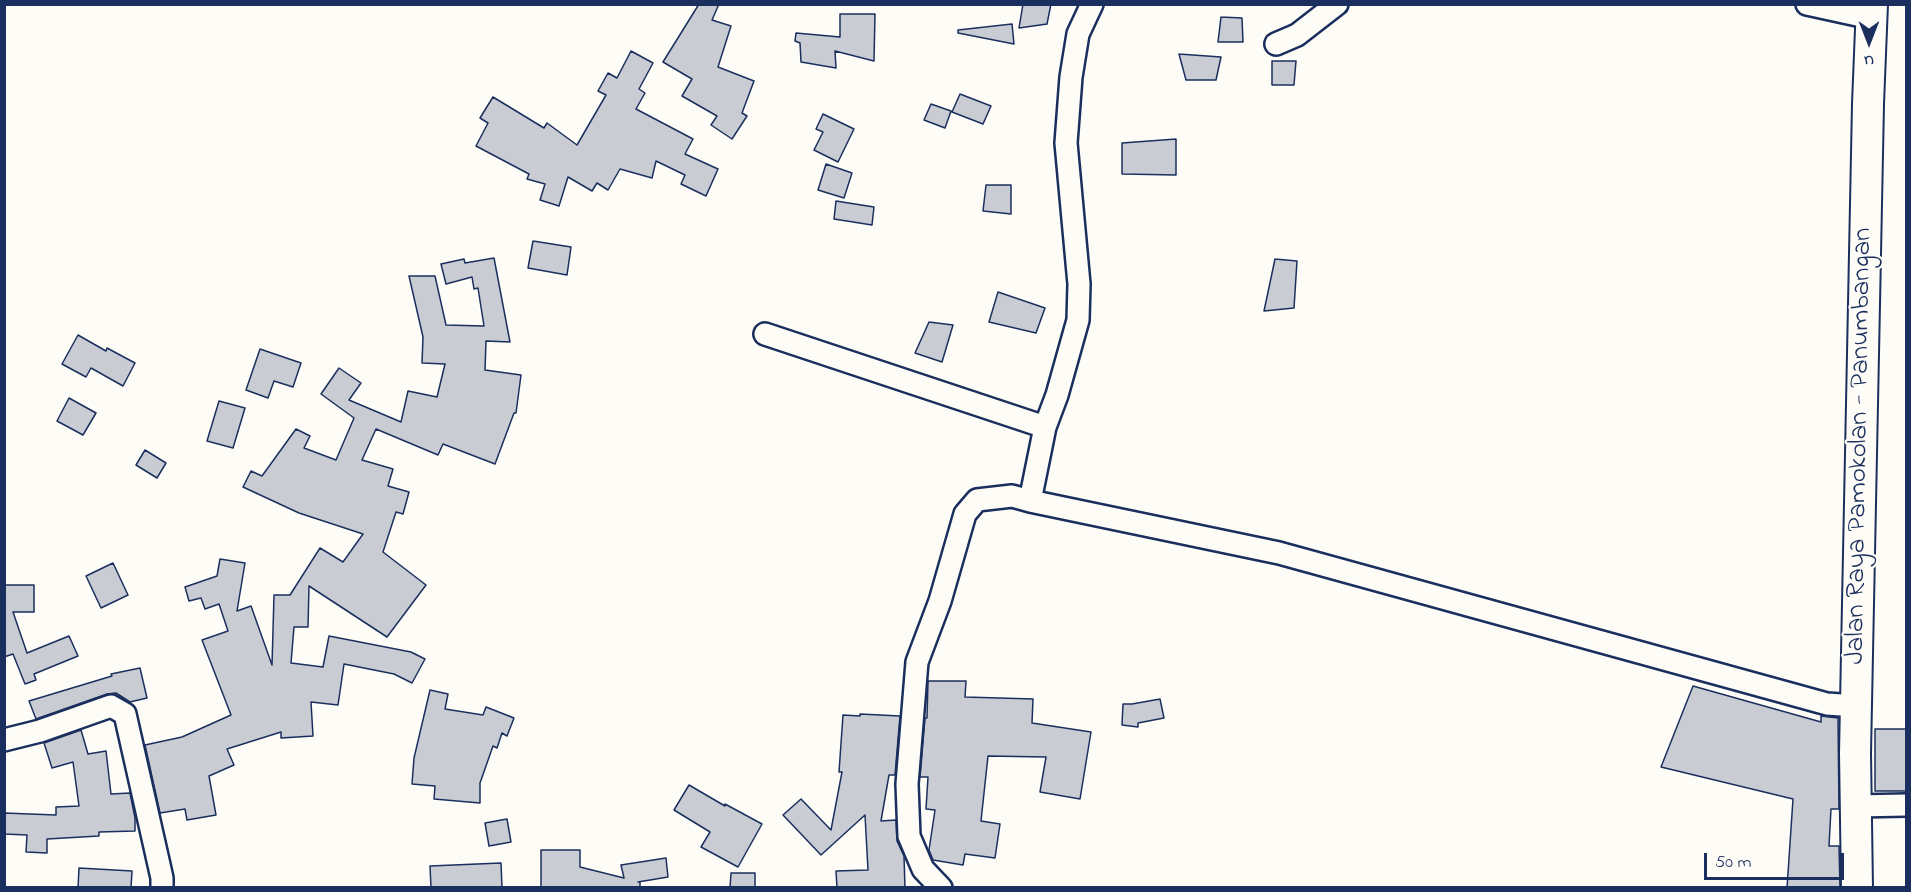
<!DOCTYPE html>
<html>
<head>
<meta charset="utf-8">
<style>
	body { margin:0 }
	#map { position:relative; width:1911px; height:892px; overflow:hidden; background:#fdfcf7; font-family:"Indie Flower",sans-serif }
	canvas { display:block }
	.frame { position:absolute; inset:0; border:6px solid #1b2f5e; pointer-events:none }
	.north { position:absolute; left:1839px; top:12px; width:60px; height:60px; -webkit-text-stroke:4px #fdfcf7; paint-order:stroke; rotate:180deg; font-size:16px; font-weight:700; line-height:24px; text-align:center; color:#1b2f5e }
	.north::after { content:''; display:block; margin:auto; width:21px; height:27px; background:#1b2f5e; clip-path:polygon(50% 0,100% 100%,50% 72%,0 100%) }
	.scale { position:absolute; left:1704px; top:853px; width:140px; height:27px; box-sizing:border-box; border:3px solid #1b2f5e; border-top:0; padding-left:8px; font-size:18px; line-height:21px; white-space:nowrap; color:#1b2f5e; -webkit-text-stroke:4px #fdfcf7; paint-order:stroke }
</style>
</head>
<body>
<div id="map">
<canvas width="1911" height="892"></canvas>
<div class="frame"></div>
<div class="north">U</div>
<div class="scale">50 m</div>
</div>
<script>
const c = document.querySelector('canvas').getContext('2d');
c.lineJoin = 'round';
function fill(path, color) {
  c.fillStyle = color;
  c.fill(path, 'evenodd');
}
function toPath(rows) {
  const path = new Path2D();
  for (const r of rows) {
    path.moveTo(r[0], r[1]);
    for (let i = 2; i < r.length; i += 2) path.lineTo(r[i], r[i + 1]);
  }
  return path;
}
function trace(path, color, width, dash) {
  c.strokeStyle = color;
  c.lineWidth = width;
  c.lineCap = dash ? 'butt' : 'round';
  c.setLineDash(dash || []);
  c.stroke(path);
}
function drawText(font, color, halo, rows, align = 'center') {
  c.font = font + ' "Indie Flower",sans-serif';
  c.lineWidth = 4.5;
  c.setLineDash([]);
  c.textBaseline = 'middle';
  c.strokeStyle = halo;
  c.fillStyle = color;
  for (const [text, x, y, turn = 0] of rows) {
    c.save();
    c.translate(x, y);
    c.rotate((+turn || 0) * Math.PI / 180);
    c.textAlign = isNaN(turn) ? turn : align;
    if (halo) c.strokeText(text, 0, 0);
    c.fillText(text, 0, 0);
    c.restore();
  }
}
const building = toPath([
	[699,4,719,4,712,20,731,26,718,67,754,81,742,113,747,116,732,139,711,125,717,116,682,96,692,79,663,62,699,4],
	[1023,4,1051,4,1047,24,1019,28,1023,4],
	[840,14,875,14,874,61,835,51,836,68,801,62,800,43,795,41,796,33,840,37,840,14],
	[1221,17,1242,18,1243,42,1218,42,1221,17],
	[1012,24,1014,44,958,33,958,30,1012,24],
	[631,51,653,63,639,89,645,93,636,109,693,139,685,154,718,169,706,196,681,184,685,175,656,161,652,178,620,169,608,190,597,183,592,191,568,177,559,206,540,200,545,184,527,179,529,174,476,146,488,123,480,118,493,97,544,128,547,123,577,145,606,95,598,91,608,73,617,78,631,51],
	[1179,54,1221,57,1216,80,1186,80,1179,54],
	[1272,61,1296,61,1294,85,1272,85,1272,61],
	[960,94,991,106,983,124,952,112,960,94],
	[931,104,951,111,945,128,924,120,931,104],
	[823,114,854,129,838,162,814,150,823,132,816,129,823,114],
	[1176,139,1176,175,1122,174,1122,143,1176,139],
	[826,164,852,173,844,198,818,190,826,164],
	[986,185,1011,185,1011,214,983,211,986,185],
	[836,201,874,207,872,225,834,219,836,201],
	[533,241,571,247,567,275,528,268,533,241],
	[494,258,510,342,486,341,485,370,521,375,516,413,514,413,495,464,443,444,438,455,376,429,362,460,393,469,388,486,409,492,403,514,396,512,383,552,426,585,387,637,309,586,308,627,294,627,291,663,323,667,329,636,411,652,425,659,412,683,394,674,344,664,338,705,311,702,313,736,281,738,281,732,227,749,234,765,209,776,216,815,187,820,185,809,160,813,145,745,182,737,231,715,202,640,228,631,219,604,205,609,201,598,189,601,185,587,217,576,220,559,245,563,237,611,251,606,272,665,274,595,290,595,320,548,343,562,363,534,299,513,243,487,251,471,262,476,296,429,310,436,304,448,336,460,354,418,321,394,339,368,361,383,349,400,401,422,408,391,437,397,445,364,422,363,423,337,409,276,435,276,446,325,484,326,478,288,474,289,472,277,446,284,441,264,464,259,465,263,494,258],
	[1275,259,1297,261,1294,308,1264,311,1275,259],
	[998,292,1045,308,1036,333,989,322,998,292],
	[929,322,953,325,942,362,915,353,929,322],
	[78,335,106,351,107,348,135,363,123,386,91,368,86,377,62,364,78,335],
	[260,349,301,363,293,387,274,381,268,398,246,390,260,349],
	[69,398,96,413,83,435,57,421,69,398],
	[219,401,245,408,233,448,207,441,219,401],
	[145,450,166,463,157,478,136,465,145,450],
	[113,563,128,595,101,608,86,576,113,563],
	[4,585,34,585,34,612,13,612,27,653,69,636,78,656,34,674,36,680,25,684,13,654,4,657,4,585],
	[140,668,147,698,130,702,116,693,107,694,36,719,29,701,112,676,111,674,140,668],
	[928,681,966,681,965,697,1033,699,1032,723,1091,732,1080,799,1040,792,1046,757,988,756,981,821,1000,824,995,858,965,854,963,865,933,860,929,850,935,810,926,809,928,777,920,777,925,718,927,718,928,681],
	[1693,686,1821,722,1821,716,1838,718,1839,809,1831,809,1829,846,1839,846,1840,888,1787,888,1793,799,1661,767,1693,686],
	[430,690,448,694,445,709,483,715,486,707,514,718,507,736,502,733,497,748,493,746,480,783,480,803,434,799,435,786,412,784,414,758,430,690],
	[1160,699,1164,718,1138,723,1138,727,1122,725,1123,704,1132,704,1160,699],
	[860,714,900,716,895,775,889,775,881,821,896,820,897,841,904,856,905,888,837,888,836,871,868,870,865,815,821,855,783,815,801,799,831,830,842,772,839,772,843,715,860,716,860,714],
	[1875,729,1906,729,1906,791,1875,791,1875,729],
	[81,730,88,754,106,751,111,794,130,793,135,818,135,831,99,832,99,836,47,839,47,853,26,852,27,835,4,834,4,813,56,815,56,807,79,806,73,762,52,768,44,743,81,730],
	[689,785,725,806,725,804,762,824,738,867,701,847,710,832,674,810,689,785],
	[507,819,511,842,489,846,485,823,507,819],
	[541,850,580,850,580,867,624,878,621,865,666,858,668,877,638,882,640,882,640,888,541,888,541,850],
	[501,863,502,888,431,888,430,866,501,863],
	[79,868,132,871,131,888,78,888,79,868],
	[731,873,755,873,755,888,730,888,731,873]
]);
const street = toPath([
	[1807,4,1871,18],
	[1276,44,1297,35,1337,4],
	[765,334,1045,427],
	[1030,501,1045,427,1057,395,1078,320,1079,284,1066,143,1071,77,1078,34,1092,4],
	[4,740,40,731,111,706,125,714,162,878,162,888],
	[1856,806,1906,805],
	[941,888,923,869,909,836,907,784,917,662,940,601,965,514,977,500,1012,496,1030,501,1279,553,1827,704,1856,706]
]);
const secondary = toPath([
	[1857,888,1855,753,1868,104,1872,4]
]);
const streetNames = [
	["Jalan Raya Pamokolan - Panumbangan",1861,446,-89]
];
fill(building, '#c9ccd3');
trace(building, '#1b2f5e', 1.5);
trace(street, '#1b2f5e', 26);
trace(secondary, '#1b2f5e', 34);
trace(street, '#fdfcf7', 21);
trace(secondary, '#fdfcf7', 30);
drawText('27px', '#1b2f5e', '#fdfcf7', streetNames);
</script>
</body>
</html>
